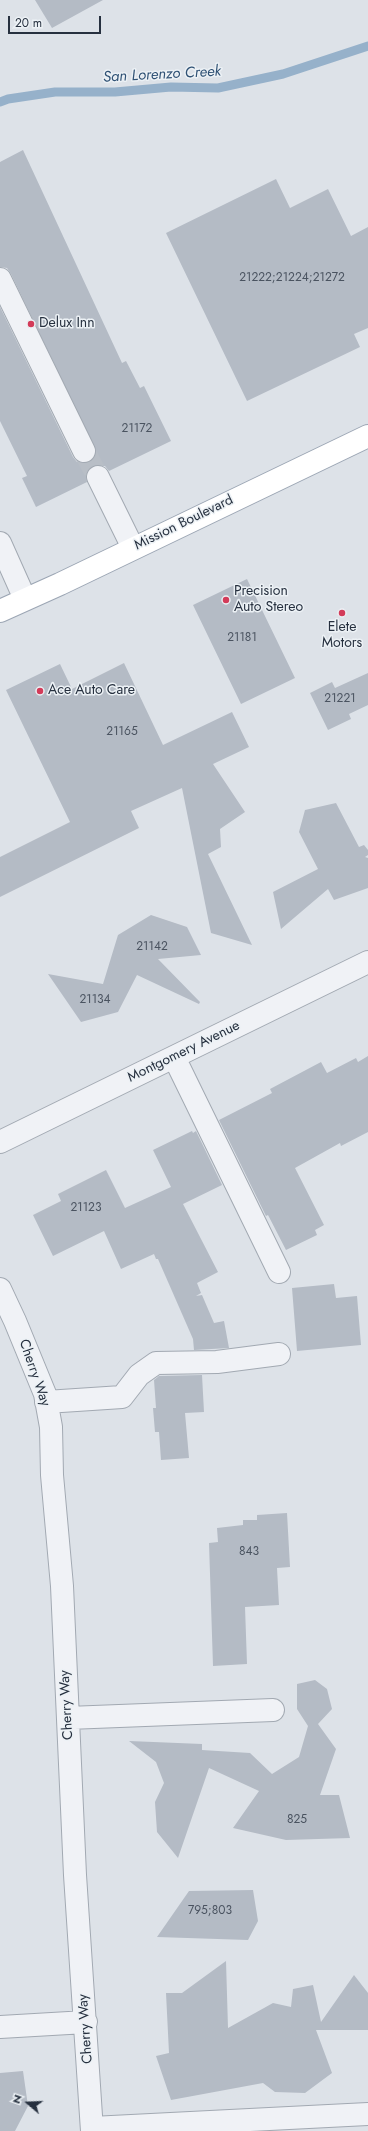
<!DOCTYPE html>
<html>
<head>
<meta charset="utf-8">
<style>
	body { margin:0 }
	#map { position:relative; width:368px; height:2131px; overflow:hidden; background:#dde2e8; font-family:Jost,sans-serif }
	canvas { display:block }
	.north { position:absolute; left:8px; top:2083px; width:40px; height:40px; -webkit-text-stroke:3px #ecf1f5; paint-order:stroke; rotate:289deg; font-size:11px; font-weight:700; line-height:16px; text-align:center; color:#26303f }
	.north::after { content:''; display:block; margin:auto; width:14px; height:18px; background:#26303f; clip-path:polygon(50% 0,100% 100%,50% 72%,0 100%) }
	.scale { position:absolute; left:8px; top:16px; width:93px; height:18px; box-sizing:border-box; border:2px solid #26303f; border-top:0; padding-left:5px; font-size:12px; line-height:14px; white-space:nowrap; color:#26303f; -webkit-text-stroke:3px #ecf1f5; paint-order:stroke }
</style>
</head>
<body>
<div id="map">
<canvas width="368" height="2131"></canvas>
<div class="north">N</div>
<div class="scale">20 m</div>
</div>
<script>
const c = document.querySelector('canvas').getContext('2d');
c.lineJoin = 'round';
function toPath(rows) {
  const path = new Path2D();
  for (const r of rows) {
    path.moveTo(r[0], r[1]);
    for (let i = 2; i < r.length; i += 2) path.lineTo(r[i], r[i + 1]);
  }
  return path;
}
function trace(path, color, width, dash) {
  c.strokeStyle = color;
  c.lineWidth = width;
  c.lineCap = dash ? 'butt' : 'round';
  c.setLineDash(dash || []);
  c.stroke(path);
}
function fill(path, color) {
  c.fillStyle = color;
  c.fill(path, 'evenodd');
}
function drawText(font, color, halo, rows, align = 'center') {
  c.font = font + ' Jost,sans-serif';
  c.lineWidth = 3;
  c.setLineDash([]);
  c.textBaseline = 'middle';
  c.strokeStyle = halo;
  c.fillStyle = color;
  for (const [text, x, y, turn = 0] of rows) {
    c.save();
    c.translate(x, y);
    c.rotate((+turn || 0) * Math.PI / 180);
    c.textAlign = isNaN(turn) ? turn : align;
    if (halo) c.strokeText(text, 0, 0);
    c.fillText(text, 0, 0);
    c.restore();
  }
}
const stream = toPath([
	[0,102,8,99,55,92,115,92,171,87,218,88,283,74,368,46]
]);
const building = toPath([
	[35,0,103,0,52,28],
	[23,150,122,363,126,361,140,388,144,386,171,441,109,471,105,466,93,466,87,470,86,477,87,482,36,507,22,478,27,476,0,421,0,307,73,457,77,462,89,462,94,458,96,451,11,274,7,268,0,267,0,162],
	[276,179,290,208,328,189,351,236,368,227,368,328,354,334,360,347,247,401,166,233],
	[247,579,295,678,241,704,193,605],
	[124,663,163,745,232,712,249,747,213,764,245,812,220,829,221,847,208,854,252,945,211,933,182,788,131,811,139,828,0,897,0,857,70,822,6,690,60,664,72,689],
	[368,673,368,705,349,714,351,719,328,730,310,693,332,682,335,688],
	[336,803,359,847,364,845,368,850,368,855,365,857,368,858,368,888,334,900,328,889,281,929,273,892,318,869,299,832,305,810],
	[151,915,187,927,201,955,158,959,200,1002,199,1004,137,975,118,1012,81,1022,48,974,103,984,118,935],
	[368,1056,368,1132,341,1146,340,1143,295,1168,324,1225,315,1230,317,1235,286,1250,268,1215,266,1216,219,1120,272,1093,270,1089,321,1062,327,1073,356,1058,358,1062],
	[192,1131,193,1133,196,1131,222,1185,183,1204,218,1272,197,1283,201,1293,196,1296,202,1295,214,1323,224,1321,229,1348,194,1350,193,1339,158,1259,156,1259,154,1254,121,1269,104,1231,53,1256,33,1215,61,1201,58,1194,106,1170,125,1208,171,1187,153,1150],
	[334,1284,336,1298,357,1296,361,1345,297,1351,292,1288],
	[202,1375,204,1412,185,1413,189,1458,161,1460,159,1432,155,1432,153,1408,156,1408,154,1380,159,1376],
	[287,1513,290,1567,277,1568,279,1605,245,1607,247,1664,213,1666,209,1543,218,1542,217,1528,243,1525,243,1520,257,1520,257,1515],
	[315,1680,327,1689,332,1709,318,1724,336,1749,320,1795,339,1795,350,1838,286,1840,233,1828,259,1791,209,1768,178,1858,157,1832,155,1802,164,1783,156,1762,129,1741,202,1744,202,1750,250,1753,272,1774,299,1757,308,1726,297,1709,297,1684],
	[253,1890,258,1921,248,1940,157,1937,189,1891],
	[226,1961,228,2028,273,2003,291,2007,293,1989,313,1985,321,2022,354,1975,368,1993,368,2030,316,2030,332,2073,305,2093,275,2092,263,2083,171,2100,156,2056,169,2053,166,1993,182,1993],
	[23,2071,28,2106,15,2131,0,2131,0,2073]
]);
const minorTunnel = toPath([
	[84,451,98,477]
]);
const minor = toPath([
	[0,279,84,451],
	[98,477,133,548],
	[0,543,25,599],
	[174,1057,279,1272],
	[0,1142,368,962],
	[0,1289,15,1321,45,1394,51,1427,52,1475,62,1586,75,1875,92,2131],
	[46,1402,122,1397,139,1375,156,1363,217,1362,279,1354],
	[68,1718,273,1710],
	[0,2027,86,2022],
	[92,2128,368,2114]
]);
const major = toPath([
	[0,611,60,584,368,436]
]);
const markers = [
	[31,324,4,"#d33b59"],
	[226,600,4,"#d33b59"],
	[342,613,4,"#d33b59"],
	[40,691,4,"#d33b59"]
];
const numberNames = [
	["21222;21224;21272",292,278],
	["21172",137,429],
	["21181",242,638],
	["21221",340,699],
	["21165",122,732],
	["21142",152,947],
	["21134",95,1000],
	["21123",86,1208],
	["843",249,1552],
	["825",297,1820],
	["795;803",210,1911]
];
const poiNames = [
	["Delux Inn",39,324],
	["Precision",234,592],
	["Auto Stereo",234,608],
	["Elete",342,628,"center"],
	["Motors",342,644,"center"],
	["Ace Auto Care",48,691]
];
const streetNames = [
	["Mission Boulevard",184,523,-26],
	["Montgomery Avenue",184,1052,-26],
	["Cherry Way",34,1373,71],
	["Cherry Way",67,1705,-93],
	["Cherry Way",86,2029,-94]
];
const waterNames = [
	["San Lorenzo Creek",162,75,-3]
];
trace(stream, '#96b1ca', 9);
fill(building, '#b4bbc5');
trace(minorTunnel, '#b8bec6', 22, [22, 11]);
trace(minor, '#a2a9b2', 24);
trace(major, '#9ca6b4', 24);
trace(minor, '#f0f2f6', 22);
trace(major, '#fff', 22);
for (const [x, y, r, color] of markers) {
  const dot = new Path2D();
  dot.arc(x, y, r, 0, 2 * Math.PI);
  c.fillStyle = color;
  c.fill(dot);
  trace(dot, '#ecf1f5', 1.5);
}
drawText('12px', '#4a5360', null, numberNames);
drawText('14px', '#26303f', '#ecf1f5', poiNames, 'left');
drawText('14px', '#26303f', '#ecf1f5', streetNames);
drawText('italic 15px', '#2f5174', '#ecf1f5', waterNames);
</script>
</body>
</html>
